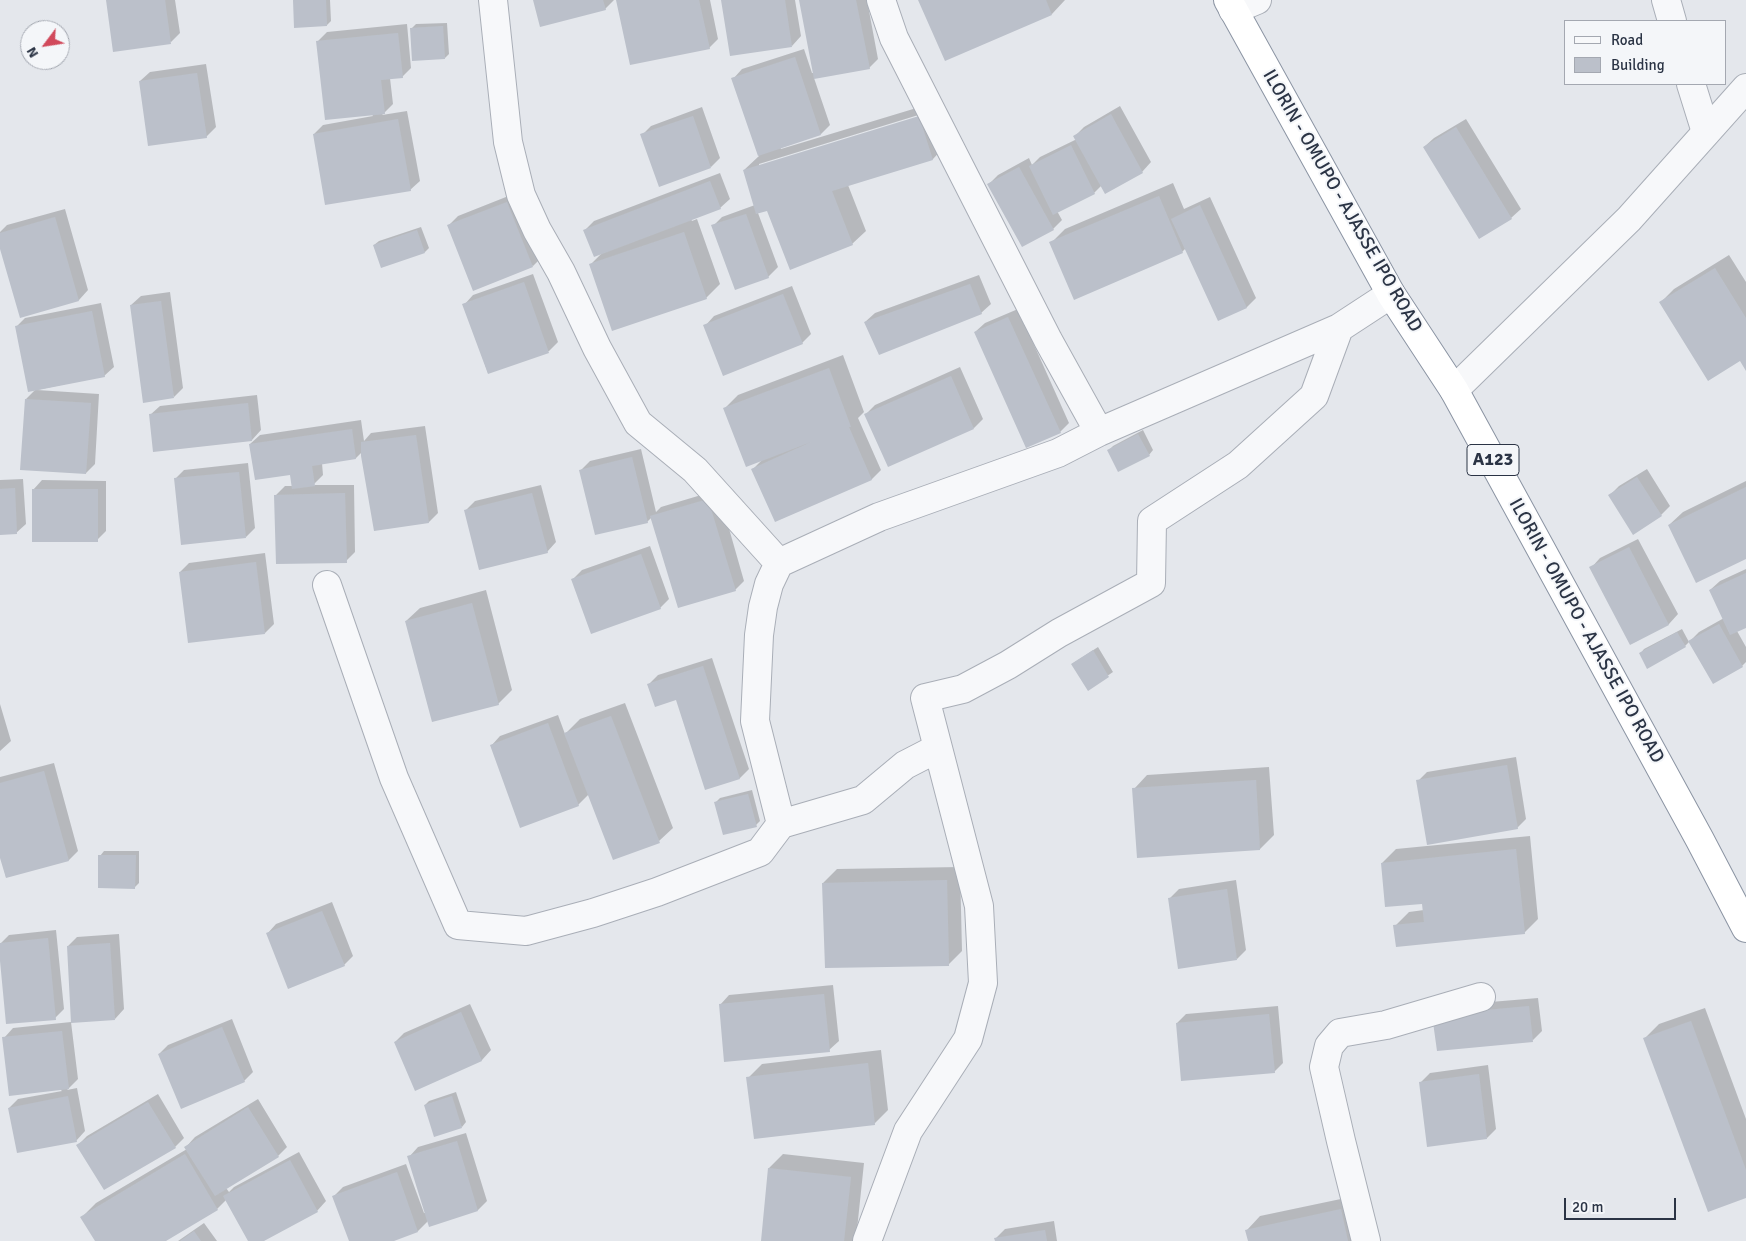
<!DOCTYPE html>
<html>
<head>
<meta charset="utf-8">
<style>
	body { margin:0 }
	#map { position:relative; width:1746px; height:1241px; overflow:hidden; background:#e4e7ec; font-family:Signika,sans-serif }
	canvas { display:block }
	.legend { position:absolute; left:1564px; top:20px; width:162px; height:65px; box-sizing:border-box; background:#f4f6f9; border:1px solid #a4a8b1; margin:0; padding:6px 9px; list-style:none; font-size:15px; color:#2b3445 }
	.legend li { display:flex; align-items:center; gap:10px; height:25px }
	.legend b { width:25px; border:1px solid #a4a8b1 }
	.north { position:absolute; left:20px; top:20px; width:50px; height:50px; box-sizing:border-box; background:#f4f6f9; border:1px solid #a4a8b1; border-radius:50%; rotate:239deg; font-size:14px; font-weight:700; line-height:20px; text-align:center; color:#2b3445 }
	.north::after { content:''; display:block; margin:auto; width:18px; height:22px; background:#d1495b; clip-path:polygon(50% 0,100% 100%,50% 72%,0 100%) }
	.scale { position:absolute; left:1564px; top:1198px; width:112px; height:22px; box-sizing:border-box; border:2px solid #2b3445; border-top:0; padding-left:6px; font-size:15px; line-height:18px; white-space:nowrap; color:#2b3445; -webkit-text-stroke:4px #f4f6f9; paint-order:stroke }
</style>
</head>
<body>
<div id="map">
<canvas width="1746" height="1241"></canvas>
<ul class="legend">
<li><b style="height:6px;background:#f7f8fa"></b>Road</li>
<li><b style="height:14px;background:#bbc0ca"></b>Building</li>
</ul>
<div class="north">N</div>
<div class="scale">20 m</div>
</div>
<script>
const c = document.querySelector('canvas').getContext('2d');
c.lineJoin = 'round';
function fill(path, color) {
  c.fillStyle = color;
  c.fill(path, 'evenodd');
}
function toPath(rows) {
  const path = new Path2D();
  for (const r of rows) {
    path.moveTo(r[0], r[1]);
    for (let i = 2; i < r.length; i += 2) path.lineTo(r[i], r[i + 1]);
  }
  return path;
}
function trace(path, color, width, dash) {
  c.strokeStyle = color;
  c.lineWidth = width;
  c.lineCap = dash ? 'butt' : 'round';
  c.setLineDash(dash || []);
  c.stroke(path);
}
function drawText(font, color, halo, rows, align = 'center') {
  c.font = font + ' Signika,sans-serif';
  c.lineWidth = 4;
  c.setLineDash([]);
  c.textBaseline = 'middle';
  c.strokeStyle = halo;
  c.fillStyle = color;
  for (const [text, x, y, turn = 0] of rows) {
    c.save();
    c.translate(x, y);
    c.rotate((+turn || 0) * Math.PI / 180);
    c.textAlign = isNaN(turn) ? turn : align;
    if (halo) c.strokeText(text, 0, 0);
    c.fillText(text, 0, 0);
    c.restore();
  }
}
const shadow = toPath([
	[107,0,175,0,180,33,171,42],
	[294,0,330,0,331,21,327,25],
	[535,0,614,0,605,9],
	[618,0,710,0,718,39,709,48],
	[722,0,795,0,801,36,792,46],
	[800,0,867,0,878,59,869,68,814,78,830,125,821,134,780,147,781,149,933,103,946,145,933,159,848,185,866,231,852,244,768,209,758,213,778,267,768,277,713,226,722,217,755,205,744,170,759,156,733,79,742,69,804,49,812,73,814,73],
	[925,113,926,115,759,166,759,164],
	[920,0,1065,0,1052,14],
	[447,23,449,54,445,58,412,28,416,24],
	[407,24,411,68,402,77,390,78,393,104,382,115,407,111,420,181,410,190,314,134,323,125,373,116,318,41,327,32],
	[206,64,216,127,206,137,140,81,150,72],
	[1120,106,1151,162,1142,172,1102,185,1094,193,1057,211,1062,220,1053,229,989,184,998,175,1029,158,1032,165,1040,157,1077,139,1075,136,1084,127],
	[702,107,720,158,711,167,642,135,651,126],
	[1466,119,1521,209,1511,218,1424,147,1434,138],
	[720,173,730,199,720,208,691,219,692,221,697,219,720,284,706,298,590,265,603,252,585,230,594,221],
	[1173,183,1184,209,1210,197,1256,298,1247,307,1219,320,1186,248,1182,252,1051,243,1065,229],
	[516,193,542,257,533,266,449,225,458,216],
	[65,209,88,290,79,300,21,316,0,244,0,232,7,225],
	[421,227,429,248,425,252,374,245,379,241],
	[1729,255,1746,282,1746,369,1740,359,1660,303,1674,289],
	[533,274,558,342,549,351,488,373,464,305,473,295],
	[979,275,991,304,981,313,865,322,875,313],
	[792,286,811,334,802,343,705,326,714,316],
	[170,292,183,388,174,397,131,305,141,296],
	[101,303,114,367,104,376,37,390,99,394,95,464,86,473,26,399,36,389,16,327,25,318],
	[1018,309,1069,423,1060,432,975,332,985,323],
	[843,355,864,412,858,418,881,470,872,479,776,521,753,469,763,459,725,408,738,395],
	[960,367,983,419,974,428,866,414,875,405],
	[257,395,261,430,252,440,150,415,160,406],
	[361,420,364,441,371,433,425,426,438,513,429,522,375,530,362,452,356,458,322,463,323,475,313,485,354,485,355,552,346,561,276,495,285,486,293,486,291,474,250,444,260,435],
	[1143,430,1153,450,1149,455,1108,451,1113,446],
	[641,449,656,512,661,507,718,490,744,581,735,590,652,517,647,522,581,470,590,461],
	[248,463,255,528,246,537,175,479,184,470],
	[1647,469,1670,506,1661,515,1610,495,1619,486],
	[23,479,26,524,16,533,0,534,0,480],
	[42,480,106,481,106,531,97,540,33,490],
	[1746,481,1746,558,1669,525,1683,512],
	[541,485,556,542,547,552,465,511,475,501],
	[1638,539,1678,614,1669,624,1631,644,1591,568,1600,558],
	[650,546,669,599,660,608,573,579,582,570],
	[265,553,274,624,265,633,180,572,189,563],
	[1746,569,1746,626,1737,631,1746,647,1746,662,1742,666,1690,641,1685,646,1640,654,1644,649,1682,629,1689,642,1699,632,1724,618,1710,590,1720,581],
	[486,590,512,690,498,704,406,621,420,608],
	[1098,647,1113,672,1088,689,1072,664],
	[712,658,749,769,740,778,706,788,677,698,649,684,658,675],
	[625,703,673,828,659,841,589,794,578,805,491,746,500,736,558,715,565,734,580,719],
	[0,704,11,741,0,751],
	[1516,757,1526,819,1517,828,1418,781,1427,772],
	[54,763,78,851,69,860,6,877,0,853,0,777],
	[1269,767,1274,835,1260,849,1138,856,1134,789,1147,775],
	[752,790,760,821,756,825,716,802,720,798],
	[1530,836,1538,919,1524,933,1395,926,1409,912,1424,910,1423,902,1382,863,1396,849],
	[104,851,139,851,139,883,135,887,100,856],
	[960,867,962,951,949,964,823,883,837,869],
	[1236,880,1246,950,1237,959,1170,898,1179,889],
	[332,902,353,956,344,965,267,934,276,924],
	[56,930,64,1009,55,1018,0,948,0,944,9,935],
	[119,934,124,1009,115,1019,68,946,77,937],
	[833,985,839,1041,829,1050,720,1005,729,995],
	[1538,998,1542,1031,1533,1040,1443,1006],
	[470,1004,491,1050,482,1060,416,1089,395,1042,404,1033],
	[1278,1006,1283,1063,1274,1072,1177,1023,1186,1014],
	[1705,1008,1746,1119,1746,1197,1645,1038,1659,1024],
	[232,1019,253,1072,244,1081,159,1054,168,1045],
	[71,1022,78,1079,67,1090,77,1088,85,1131,76,1141,9,1108,18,1099,62,1091,4,1038,13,1028],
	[881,1050,888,1110,874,1124,748,1078,762,1064],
	[1488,1065,1496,1129,1487,1138,1421,1082,1430,1073],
	[456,1092,466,1122,462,1127,425,1105,429,1101],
	[158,1094,184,1138,175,1147,78,1145,87,1136],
	[258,1099,287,1147,278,1156,226,1188,229,1192,234,1187,299,1152,326,1201,317,1211,262,1241,249,1241,227,1199,217,1209,163,1241,96,1241,82,1217,96,1203,187,1149,186,1147,195,1137],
	[466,1133,487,1201,478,1210,428,1221,418,1231,390,1241,350,1241,334,1196,343,1187,406,1164,424,1213,426,1213,409,1157,418,1147],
	[783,1154,864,1163,856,1239,855,1241,762,1241,769,1168],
	[1355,1196,1365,1241,1249,1241,1247,1230,1260,1216],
	[1054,1221,1057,1241,996,1241,996,1238,1005,1229],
	[204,1223,217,1241,178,1241]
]);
const building = toPath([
	[106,0,165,0,171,44,113,52],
	[293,0,326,0,327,26,294,28],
	[533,0,603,0,606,10,540,27],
	[616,0,699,0,710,49,630,65],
	[721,0,785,0,792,47,730,56],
	[799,0,856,0,870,69,814,79],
	[918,0,1046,0,1052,15,945,61],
	[443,26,445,59,412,61,410,28],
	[398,33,403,78,381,80,385,114,325,120,316,41],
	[795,57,821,135,758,156,731,78],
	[197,73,207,138,148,146,139,81],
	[1111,114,1143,173,1105,194,1073,136],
	[693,116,711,168,659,187,640,134],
	[919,116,933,160,832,191,853,245,790,270,767,211,756,214,743,170],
	[398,119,411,191,325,205,313,134],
	[1456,127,1512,219,1479,239,1423,147],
	[1071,145,1095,194,1053,215,1029,166],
	[1019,167,1054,230,1022,247,987,184],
	[710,181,721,209,594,257,583,230],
	[1159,196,1183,253,1074,300,1049,242],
	[507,202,533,267,473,291,447,225],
	[1200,205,1247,308,1218,321,1171,219],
	[746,214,769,278,735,290,711,225],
	[55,217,79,301,20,318,0,249,0,233],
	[417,230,425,253,381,268,373,245],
	[684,232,707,299,612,331,589,264],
	[1715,268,1746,318,1746,371,1740,361,1708,381,1659,302],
	[524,282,549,353,488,374,462,304],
	[970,284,982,314,879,355,864,322],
	[783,294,803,344,723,376,703,325],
	[161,301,174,398,143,403,130,305],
	[92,311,105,377,28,392,15,326],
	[1008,317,1061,433,1026,448,974,332],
	[829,368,851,427,849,427,872,480,775,522,751,469,811,442,746,467,723,408],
	[951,376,974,429,888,467,864,414],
	[25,399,91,403,86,474,20,470],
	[248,403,252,441,153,452,149,414],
	[352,429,356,459,312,466,315,486,292,489,290,475,255,480,249,444],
	[1138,434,1150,456,1118,472,1107,450],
	[416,435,429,523,374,531,361,456,361,442],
	[632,457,648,523,595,535,579,470],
	[239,472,246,538,181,545,174,478],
	[1637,477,1662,516,1633,535,1608,495],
	[1746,487,1746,559,1696,583,1668,525],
	[15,488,17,534,0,535,0,489],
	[32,489,98,489,98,542,32,542],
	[345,493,347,563,276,564,274,495],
	[532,493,548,553,479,570,464,510],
	[708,499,736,591,678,608,650,516],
	[1629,547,1669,625,1630,645,1589,567],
	[641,554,661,609,591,634,571,579],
	[256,562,265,634,188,643,179,572],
	[1746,573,1746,628,1730,635,1709,590],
	[472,603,499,705,432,722,405,621],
	[1719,624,1743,667,1713,684,1688,641],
	[1677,632,1686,647,1647,669,1639,653],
	[1093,650,1109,677,1088,691,1071,664],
	[703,666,740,779,705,790,676,700,655,707,647,684],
	[611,716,660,843,613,860,564,733],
	[548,723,579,806,520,828,490,745],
	[1507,765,1518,829,1427,845,1416,780],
	[44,771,69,861,6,878,0,858,0,783],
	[1256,780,1260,850,1137,858,1132,788],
	[748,794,757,827,723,835,714,802],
	[1516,849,1525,934,1396,947,1393,925,1424,922,1422,904,1385,907,1381,863],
	[98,855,136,855,135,889,98,888],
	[947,880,949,966,825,968,822,883],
	[1227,889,1237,960,1178,969,1168,898],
	[322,911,345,966,288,989,266,933],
	[48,938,56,1020,6,1024,0,961,0,943],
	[110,943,115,1020,71,1023,67,946],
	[824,994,830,1052,724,1062,719,1004],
	[1529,1006,1533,1042,1437,1051,1432,1015],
	[461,1012,482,1061,415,1091,394,1042],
	[1269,1014,1275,1073,1181,1081,1176,1023],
	[1691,1021,1746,1170,1746,1198,1708,1212,1643,1038],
	[222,1027,245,1082,181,1109,158,1054],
	[62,1031,69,1089,9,1096,2,1037],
	[868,1063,875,1125,754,1139,746,1077],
	[1479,1074,1487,1139,1427,1147,1419,1082],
	[68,1096,77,1142,17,1153,8,1108],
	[452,1096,462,1128,434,1137,424,1105],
	[148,1102,176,1148,104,1190,76,1145],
	[248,1107,279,1157,215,1196,184,1147],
	[457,1141,478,1211,429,1227,407,1156],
	[185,1154,218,1210,166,1241,95,1241,80,1217],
	[290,1160,318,1212,264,1241,248,1241,223,1196],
	[768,1168,851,1177,844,1241,761,1241],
	[397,1172,418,1232,394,1241,349,1241,332,1196],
	[1341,1209,1348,1241,1248,1241,1245,1230],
	[1045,1230,1047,1241,995,1241,994,1238],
	[194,1231,201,1241,180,1241]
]);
const minor = toPath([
	[493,0,508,142,521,195,537,230,561,272,597,348,638,423,695,470,779,563],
	[881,0,894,38,1048,340,1099,432],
	[1666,0,1672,21],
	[1233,10,1257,0],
	[1691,84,1706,132],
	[327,585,394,778,458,925,526,931,593,913,657,892,760,852,781,824,863,800,905,765,938,748,925,698,963,689,1008,665,1059,633,1151,583,1152,521,1238,465,1314,396,1339,328,1391,294],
	[781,824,755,721,759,635,763,607,769,584,779,563,879,517,1058,453,1099,432,1339,328],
	[867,1241,908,1131,968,1039,983,983,979,906,938,748],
	[1366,1241,1341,1141,1324,1067,1329,1046,1340,1033,1386,1025,1481,997]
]);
const tertiary = toPath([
	[1454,390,1629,219,1746,88]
]);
const trunk = toPath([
	[1228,0,1391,294,1454,390,1700,840,1746,928]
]);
const shields = [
	[1493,460,52]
];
const shieldNames = [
	["A123",1493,460]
];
const streetNames = [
	["ILORIN - OMUPO - AJASSE IPO ROAD",1342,201,60],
	["ILORIN - OMUPO - AJASSE IPO ROAD",1586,631,61]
];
fill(shadow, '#0003');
fill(building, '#bbc0ca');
trace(minor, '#a9aeb7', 30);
trace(tertiary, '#a9aeb7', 30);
trace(trunk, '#8b94a3', 30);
trace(minor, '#f7f8fa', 28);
trace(tertiary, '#f7f8fa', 28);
trace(trunk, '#fff', 28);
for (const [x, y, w] of shields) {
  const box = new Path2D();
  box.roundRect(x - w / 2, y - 15.5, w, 31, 4);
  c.fillStyle = '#f4f6f9';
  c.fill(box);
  trace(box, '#2b3445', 1);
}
drawText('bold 18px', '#2b3445', null, shieldNames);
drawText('19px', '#2b3445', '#f4f6f9', streetNames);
</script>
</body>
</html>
